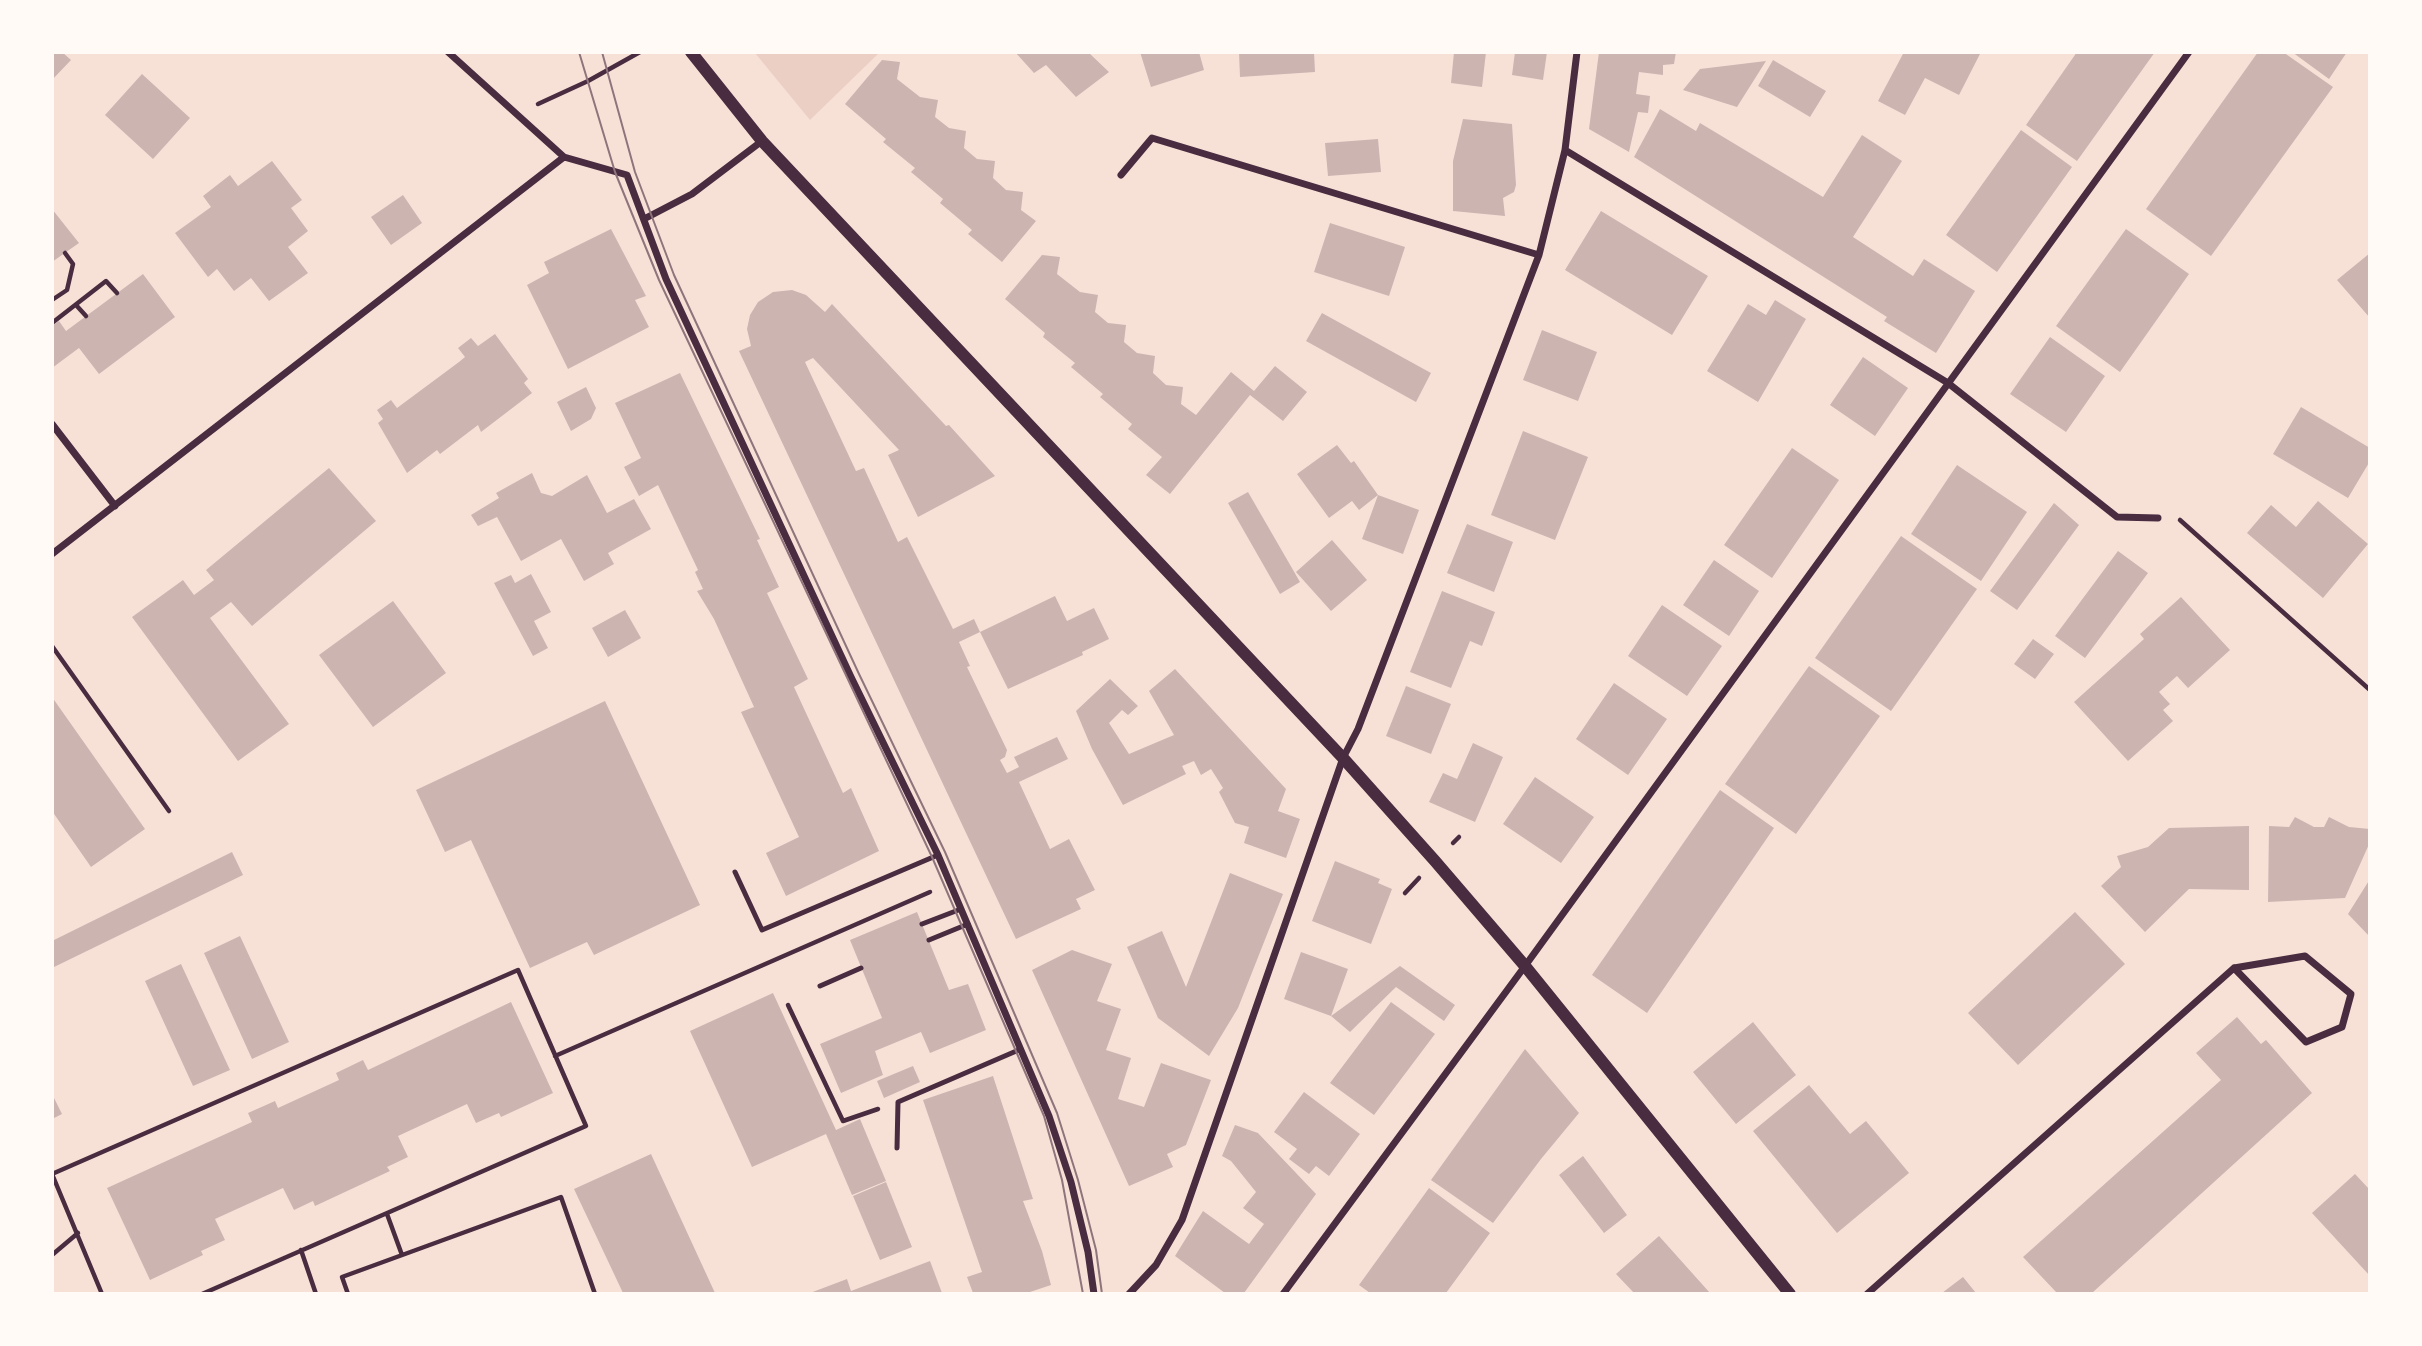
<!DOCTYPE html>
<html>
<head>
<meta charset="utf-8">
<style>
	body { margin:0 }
	#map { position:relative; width:2422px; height:1346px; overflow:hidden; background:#f7e1d7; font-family:Manrope,sans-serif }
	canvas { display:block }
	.frame { position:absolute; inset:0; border:54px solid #fffaf5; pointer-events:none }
</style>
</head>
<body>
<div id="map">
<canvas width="2422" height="1346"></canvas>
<div class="frame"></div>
</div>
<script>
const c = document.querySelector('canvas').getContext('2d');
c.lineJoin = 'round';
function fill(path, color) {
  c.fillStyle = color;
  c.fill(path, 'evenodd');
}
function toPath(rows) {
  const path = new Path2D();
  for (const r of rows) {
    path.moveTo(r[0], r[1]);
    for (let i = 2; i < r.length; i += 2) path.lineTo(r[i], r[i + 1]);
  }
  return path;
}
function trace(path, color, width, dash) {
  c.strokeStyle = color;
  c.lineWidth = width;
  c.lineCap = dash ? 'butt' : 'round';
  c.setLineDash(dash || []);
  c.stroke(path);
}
const green = toPath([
	[755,53,879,53,810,120]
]);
const building = toPath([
	[52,52,62,52,71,60,52,80],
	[1015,52,1088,52,1109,72,1076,97,1046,65,1034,73],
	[1140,52,1199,52,1204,70,1151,87],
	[1239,52,1314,52,1315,72,1240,77],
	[1454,52,1486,52,1482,87,1451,83],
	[1515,52,1547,52,1543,80,1512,75],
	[1599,52,1676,52,1674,64,1663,65,1663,75,1639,72,1636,94,1650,96,1648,113,1638,112,1629,152,1589,129],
	[1904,52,1981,52,1959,95,1925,78,1905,115,1878,101],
	[2077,52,2155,52,2077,161,2026,125],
	[2258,52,2283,52,2333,87,2211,256,2146,209],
	[2292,52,2347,52,2329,79],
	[882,60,900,62,897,79,920,97,938,100,935,117,949,128,966,131,964,148,977,159,995,161,993,178,1006,190,1023,192,1021,210,1036,221,1002,262,968,234,972,230,940,203,943,199,911,172,915,168,883,142,886,139,845,104],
	[1773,60,1826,91,1810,117,1758,86],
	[1766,61,1737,107,1683,90,1700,69],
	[142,74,190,118,153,159,105,115],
	[1660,109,1696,131,1700,123,1823,197,1862,135,1902,161,1853,237,1913,276,1924,259,1975,291,1936,353,1884,321,1887,317,1634,157],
	[1463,119,1512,124,1516,185,1514,192,1503,198,1505,216,1453,211,1453,161],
	[2021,130,2072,167,1997,272,1946,235],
	[1378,139,1381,172,1328,176,1325,143],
	[272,161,302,200,291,208,308,231,288,247,308,273,269,301,251,278,234,291,217,269,208,277,175,233,211,207,203,196,230,175,238,186],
	[403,195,422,223,391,245,371,217],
	[52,209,79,243,52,262],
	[1601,211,1708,276,1672,335,1565,270],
	[1330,223,1405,247,1389,296,1314,272],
	[611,229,646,296,635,300,649,327,568,369,527,285,549,273,544,262],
	[2126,229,2189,274,2120,372,2056,326],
	[2370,253,2370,318,2337,280],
	[1042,255,1060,257,1057,274,1080,292,1098,295,1095,312,1108,323,1126,325,1124,342,1137,353,1155,356,1153,373,1166,385,1183,387,1181,404,1196,415,1231,372,1254,391,1275,366,1307,392,1283,421,1250,395,1170,494,1146,475,1162,457,1128,429,1132,424,1100,397,1103,394,1071,367,1075,363,1043,337,1045,333,1005,299],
	[143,274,175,317,99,374,79,348,52,368,52,326,59,321,66,331],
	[792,290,806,295,825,312,832,304,946,426,949,425,995,476,918,517,888,455,899,450,813,358,805,362,856,471,864,468,898,542,907,537,953,629,974,619,980,632,1055,596,1067,621,1094,608,1109,639,1082,652,1083,655,1008,689,980,632,959,642,970,666,967,667,1007,750,1005,757,1000,760,1007,773,1019,767,1014,757,1057,737,1068,759,1019,782,1050,849,1069,839,1095,890,1076,899,1081,909,1016,939,739,351,751,346,747,329,750,315,758,302,773,292],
	[1775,300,1806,319,1758,402,1707,371,1748,304,1766,315],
	[1322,313,1431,373,1416,402,1306,341],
	[1542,330,1597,352,1578,401,1523,380],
	[495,334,528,379,524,383,532,393,481,432,478,425,440,454,437,450,407,473,378,423,383,419,377,410,391,400,397,408,459,362,465,357,458,348,471,338,478,346],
	[2050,337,2105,376,2066,432,2010,394],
	[1863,357,1908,388,1875,436,1830,405],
	[680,373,760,539,757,540,779,587,767,593,808,679,794,687,843,793,851,788,879,851,786,896,766,853,799,837,741,712,754,707,714,619,697,591,703,589,695,572,698,570,658,485,639,496,624,467,641,458,615,403],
	[586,387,596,408,591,419,571,431,557,402],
	[2301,407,2370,448,2370,461,2348,498,2273,454],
	[1523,431,1588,457,1555,540,1491,515],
	[1337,445,1351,463,1354,461,1378,495,1419,510,1403,554,1362,539,1378,495,1359,510,1352,501,1329,518,1297,474],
	[1792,448,1839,480,1772,578,1724,545],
	[1957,465,2027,512,1981,581,1911,534],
	[329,468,376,521,252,626,231,602,210,618,289,724,238,761,132,617,183,580,194,595,214,580,206,570],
	[532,473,541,493,552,496,587,475,607,513,634,499,651,529,608,553,614,564,584,581,561,539,521,561,497,517,478,526,471,515,499,498,496,493],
	[1248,492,1300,582,1280,594,1228,503],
	[2318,501,2368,544,2323,598,2247,533,2271,505,2296,527],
	[2054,503,2079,525,2017,610,1990,591],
	[1467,524,1513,542,1494,592,1447,573],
	[1901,536,1977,589,1891,711,1815,658],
	[1332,540,1367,580,1331,611,1296,572],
	[2118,551,2148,573,2085,658,2055,636],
	[1714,560,1759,591,1729,636,1683,605],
	[531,574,551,612,534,621,548,648,533,656,494,583,511,575,515,583],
	[1442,591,1495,612,1482,646,1470,641,1451,688,1410,672],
	[2181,597,2230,650,2188,688,2177,676,2159,692,2170,704,2163,710,2173,721,2128,761,2074,702,2144,639,2140,634],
	[393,601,446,673,373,727,319,655],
	[1662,605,1722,646,1687,696,1628,656],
	[625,610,641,638,608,657,592,628],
	[2033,639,2054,654,2035,679,2014,664],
	[1809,666,1880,716,1796,834,1725,784],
	[1175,669,1286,789,1278,811,1300,819,1286,858,1244,843,1249,827,1235,823,1219,792,1223,788,1211,769,1201,775,1194,761,1182,766,1186,774,1123,805,1092,749,1076,711,1110,679,1138,706,1128,715,1122,710,1109,723,1129,754,1174,735,1149,691],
	[1614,683,1667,719,1628,775,1576,739],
	[1406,686,1451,704,1431,754,1386,736],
	[52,697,145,829,91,867,52,811],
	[605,701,700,905,594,955,587,942,530,968,471,840,445,852,416,790],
	[1473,743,1503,757,1475,822,1429,802,1443,773,1457,779],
	[1535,777,1594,817,1561,863,1503,824],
	[1720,790,1774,828,1647,1013,1592,975],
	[2295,817,2314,827,2324,827,2329,817,2349,827,2370,829,2370,842,2345,898,2268,902,2269,826,2289,827],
	[2249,826,2249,890,2189,889,2145,932,2101,886,2121,867,2117,856,2148,847,2169,828],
	[232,852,243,875,52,968,52,941],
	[1335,861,1380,879,1378,883,1392,889,1371,944,1312,921],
	[1230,873,1283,894,1238,1008,1209,1056,1158,1018,1127,947,1162,931,1186,987],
	[2370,879,2370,937,2348,914],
	[917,912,949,990,968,984,986,1030,930,1053,921,1032,875,1051,883,1075,841,1093,820,1044,882,1018,850,940],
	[2075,912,2125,964,2018,1065,1968,1013],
	[240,936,289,1042,252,1059,204,953],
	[1072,950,1112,964,1097,1001,1121,1009,1106,1050,1131,1058,1118,1099,1144,1107,1161,1063,1211,1080,1186,1145,1167,1154,1173,1167,1129,1186,1032,970],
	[1301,952,1348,969,1331,1016,1284,999],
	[181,964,230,1070,193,1086,145,981],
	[1400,966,1455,1005,1444,1021,1396,987,1350,1032,1331,1016],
	[773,993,836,1130,860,1119,886,1181,852,1195,826,1134,752,1167,690,1031],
	[511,1002,553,1093,501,1117,499,1113,476,1123,467,1104,398,1136,408,1157,387,1167,390,1171,315,1206,313,1201,294,1210,283,1188,215,1219,225,1240,201,1251,203,1255,150,1280,107,1188,252,1122,248,1113,275,1101,278,1108,339,1080,336,1073,363,1060,368,1070],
	[1391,1002,1435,1034,1374,1115,1330,1083],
	[2237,1017,2261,1044,2266,1040,2312,1093,2092,1293,2057,1293,2023,1257,2221,1080,2196,1053],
	[1753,1022,1796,1075,1736,1124,1693,1072],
	[1525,1049,1579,1113,1541,1159,1493,1223,1431,1180],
	[913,1066,920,1082,884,1098,877,1081],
	[993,1076,1033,1199,1023,1201,1042,1251,1051,1285,1027,1293,973,1293,967,1277,982,1272,923,1100],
	[1809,1085,1850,1134,1866,1121,1909,1173,1837,1233,1753,1131],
	[1304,1092,1360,1134,1329,1176,1316,1166,1309,1174,1289,1159,1297,1149,1274,1132],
	[52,1094,62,1114,52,1119],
	[1235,1125,1258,1133,1316,1194,1244,1293,1225,1293,1175,1256,1203,1211,1249,1244,1264,1224,1243,1208,1256,1192,1231,1161,1222,1156],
	[651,1154,715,1293,623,1293,574,1189],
	[1583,1156,1627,1215,1604,1233,1559,1175],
	[2355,1174,2370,1190,2370,1276,2312,1213],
	[886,1182,912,1247,880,1260,853,1196],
	[1429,1188,1490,1233,1446,1293,1370,1293,1359,1285],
	[1659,1236,1710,1293,1634,1293,1616,1274],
	[930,1261,942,1293,810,1293,847,1279,851,1291],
	[1963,1277,1976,1293,1942,1293]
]);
const path = toPath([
	[538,104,588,81,640,52],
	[52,300,67,290,73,264,65,253],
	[76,305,86,316],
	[52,323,106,281,117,293],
	[2180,520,2370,690],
	[52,646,169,811],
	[1453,843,1459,837],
	[1405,893,1419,878],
	[788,1005,843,1121,878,1109],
	[555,1056,930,892],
	[52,1174,518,970,586,1126,202,1294],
	[52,1174,102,1294],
	[387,1214,402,1255],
	[301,1250,316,1294],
	[52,1255,78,1233],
	[348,1294,342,1277,561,1197,595,1294]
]);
const service = toPath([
	[735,872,762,930,938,855],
	[922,924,961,909],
	[929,940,968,924],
	[820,986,861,968],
	[897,1148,898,1102,1021,1049]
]);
const minor = toPath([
	[448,52,564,157,627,175,666,279,851,677,938,855,1049,1116,1071,1182,1088,1252,1094,1294],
	[1565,150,1948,383,2117,517,2158,518],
	[1121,175,1152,138,1539,255],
	[644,219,692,194,762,141],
	[52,424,115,506],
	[52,554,564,157],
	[1129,1294,1156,1265,1182,1220,1343,758,1358,729,1539,255,1565,150,1577,52],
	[1283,1294,1525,966,2189,52],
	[1867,1294,2234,968,2305,956,2351,994,2342,1027,2306,1042,2234,968]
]);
const tertiary = toPath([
	[691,52,762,141,1343,758,1435,861,1525,966,1790,1294]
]);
const tram = toPath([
	[579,52,615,172,659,280,932,857,1044,1116,1062,1180,1083,1294],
	[602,52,635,172,674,275,859,674,945,852,1057,1113,1078,1180,1096,1250,1102,1294]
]);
fill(green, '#ebcfc5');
fill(building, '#ccb4b1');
trace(path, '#4a2c40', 4.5);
trace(service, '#4a2c40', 5);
trace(minor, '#4a2c40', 7);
trace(tertiary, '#4a2c40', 12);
trace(tram, '#8f747c', 2);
</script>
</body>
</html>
